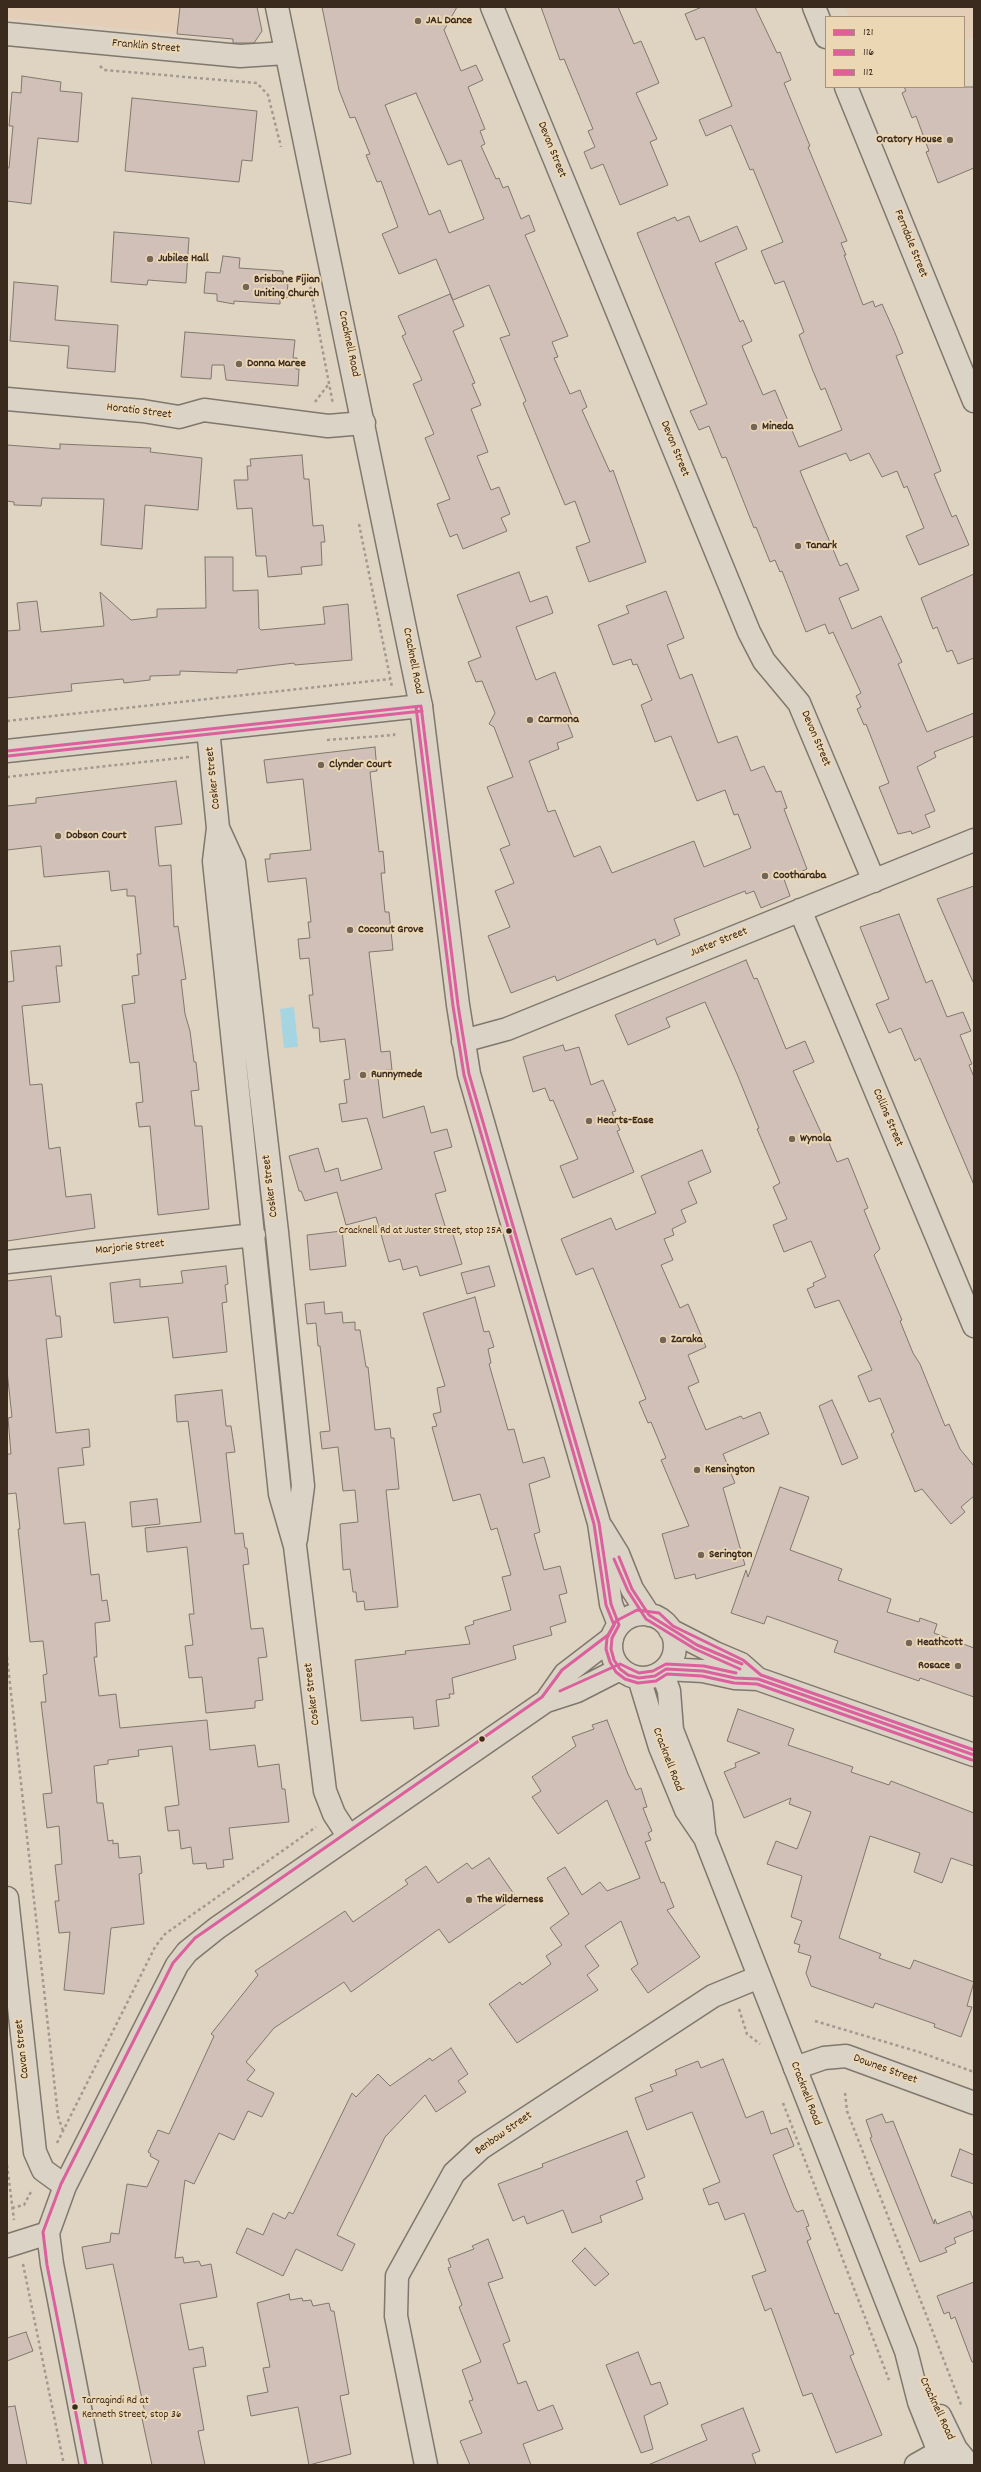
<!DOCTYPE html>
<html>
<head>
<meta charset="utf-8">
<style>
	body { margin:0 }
	#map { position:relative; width:981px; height:2472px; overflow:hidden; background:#dfd4c2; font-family:Dekko,sans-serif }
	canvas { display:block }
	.frame { position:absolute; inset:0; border:8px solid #3b2a1e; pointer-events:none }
	.legend { position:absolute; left:825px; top:16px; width:140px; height:72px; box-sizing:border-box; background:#ecd7b5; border:1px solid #a59279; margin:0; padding:5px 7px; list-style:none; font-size:12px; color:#3b2a1e }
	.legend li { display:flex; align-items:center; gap:8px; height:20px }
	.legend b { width:20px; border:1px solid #a59279 }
</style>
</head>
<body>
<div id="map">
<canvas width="981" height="2472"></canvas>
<div class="frame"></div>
<ul class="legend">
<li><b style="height:5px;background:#dc609d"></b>121</li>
<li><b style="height:5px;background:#dc609d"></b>116</li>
<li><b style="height:5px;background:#dc609d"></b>112</li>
</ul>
</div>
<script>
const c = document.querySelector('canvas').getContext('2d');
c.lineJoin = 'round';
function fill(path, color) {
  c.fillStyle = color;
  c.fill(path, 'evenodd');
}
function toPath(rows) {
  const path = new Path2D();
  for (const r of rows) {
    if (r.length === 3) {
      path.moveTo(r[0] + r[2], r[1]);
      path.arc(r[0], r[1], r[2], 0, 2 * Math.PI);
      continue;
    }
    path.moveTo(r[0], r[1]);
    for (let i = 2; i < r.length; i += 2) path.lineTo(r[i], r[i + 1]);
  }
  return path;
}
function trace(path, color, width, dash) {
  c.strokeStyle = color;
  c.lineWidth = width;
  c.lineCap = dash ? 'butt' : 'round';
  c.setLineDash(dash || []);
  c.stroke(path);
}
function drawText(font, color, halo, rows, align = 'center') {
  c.font = font + ' Dekko,sans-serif';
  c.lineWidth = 4;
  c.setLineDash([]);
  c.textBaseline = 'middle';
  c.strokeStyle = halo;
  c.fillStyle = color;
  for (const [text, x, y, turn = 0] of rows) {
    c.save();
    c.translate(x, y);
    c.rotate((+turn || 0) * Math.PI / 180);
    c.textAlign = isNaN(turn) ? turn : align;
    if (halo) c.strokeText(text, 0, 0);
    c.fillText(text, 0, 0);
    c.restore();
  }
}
const built = toPath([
	[7,7,245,7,234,39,7,18],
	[845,7,974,7,974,37,964,41,964,17,849,17]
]);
const water = toPath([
	[294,1007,298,1047,284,1048,280,1009]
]);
const building = toPath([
	[180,7,257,7,262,31,254,43,233,43,233,39,177,34,180,7],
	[322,7,457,7,444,30,461,71,476,65,483,80,468,87,485,129,480,131,485,144,481,146,496,179,499,178,503,188,508,186,521,219,529,215,535,231,525,235,568,336,552,342,558,357,554,358,570,394,580,390,587,407,582,410,610,472,613,470,646,562,589,582,576,547,590,542,575,501,565,505,523,403,526,401,500,338,510,335,489,285,453,300,436,259,399,274,382,234,398,227,381,181,377,182,366,155,370,154,355,117,350,118,339,90,322,7],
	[416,93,448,165,461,160,484,219,449,233,440,210,429,215,385,105,416,93],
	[541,7,618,7,634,44,641,41,659,83,636,93,657,139,650,142,668,185,620,205,603,164,591,169,584,152,595,147,588,131,593,129,564,59,560,60,541,7],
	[702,7,755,7,777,53,780,52,791,80,784,83,810,146,808,147,847,241,841,243,846,255,844,255,863,305,873,301,875,307,882,304,895,333,903,353,896,356,941,471,934,474,952,517,956,515,969,545,919,565,906,536,924,528,907,486,904,488,897,471,882,477,869,453,850,461,846,453,800,471,840,566,847,563,859,590,839,598,852,629,881,616,902,662,898,664,927,732,974,713,974,736,934,752,936,757,917,767,935,811,925,815,930,827,912,834,911,831,898,834,879,787,889,783,866,724,864,725,857,709,861,707,856,696,861,693,833,632,829,634,825,624,806,632,782,571,780,572,775,560,770,562,756,527,754,528,726,457,722,458,709,426,699,430,690,411,707,404,637,233,675,217,677,221,689,216,700,242,737,226,747,249,715,263,740,322,743,320,752,341,742,346,763,395,775,390,799,447,842,430,825,388,821,390,813,371,799,335,804,332,784,281,775,284,761,251,783,242,753,169,750,170,731,125,706,136,699,120,732,106,704,37,696,40,685,14,702,7],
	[22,76,61,82,60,91,82,93,78,142,38,138,31,204,7,201,7,168,9,168,13,126,9,126,12,92,21,93,22,76],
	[904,87,974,87,974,168,938,183,926,152,929,151,916,116,912,118,902,93,906,91,904,87],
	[132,98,257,111,252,161,242,160,239,182,125,171,132,98],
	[114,232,189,238,186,283,148,280,147,285,111,282,114,232],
	[223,256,240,258,239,268,283,271,283,281,288,281,287,298,280,297,280,304,234,301,234,304,217,301,217,294,204,293,206,272,220,273,223,256],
	[14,282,58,286,55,320,118,325,115,372,67,368,69,346,10,341,14,282],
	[450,294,464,326,453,331,475,383,472,384,481,405,471,409,488,452,477,456,491,490,499,487,510,514,501,518,507,531,463,549,457,534,450,537,437,504,450,499,425,438,434,434,413,384,422,380,402,336,406,334,398,316,450,294],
	[185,332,295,340,293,358,297,358,296,369,299,369,298,386,226,380,224,365,212,365,211,379,181,377,185,332],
	[60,444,151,448,150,452,202,458,198,510,145,505,142,549,101,545,104,499,42,498,41,506,14,505,14,502,7,501,7,445,60,449,60,444],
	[302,455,304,479,309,479,313,526,323,525,325,542,321,542,322,565,301,567,302,574,268,577,266,556,256,556,252,508,237,509,234,480,248,480,247,466,251,466,250,459,302,455],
	[205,557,233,557,233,591,258,590,259,628,261,630,325,624,323,607,348,604,352,660,295,665,294,663,237,670,237,673,180,671,180,675,150,676,150,680,124,683,123,679,71,684,72,691,7,698,7,631,20,630,17,603,37,601,41,632,104,626,100,592,131,620,157,617,157,609,206,608,205,557],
	[519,572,530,602,547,596,553,613,516,627,536,680,555,672,573,719,567,722,573,737,557,743,559,749,529,761,548,812,555,810,574,857,600,846,612,873,694,841,704,867,751,848,738,814,734,815,725,790,697,801,671,736,655,742,641,705,652,700,637,664,633,665,631,659,613,665,598,625,629,613,626,606,666,591,684,638,667,645,680,679,692,674,718,743,737,736,751,771,764,766,776,792,781,791,787,808,784,809,807,869,784,879,790,896,761,908,754,891,746,894,745,891,674,919,680,935,657,945,655,939,557,981,555,976,511,993,488,936,510,927,495,891,514,883,500,849,510,845,487,787,513,777,494,727,489,724,495,713,482,681,476,682,468,662,481,657,457,595,519,572],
	[974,574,974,658,958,664,952,650,947,652,937,627,933,629,921,598,974,574],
	[375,747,377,771,370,772,379,852,383,851,385,873,381,873,385,912,389,912,393,950,369,952,381,1052,390,1051,392,1070,377,1071,383,1118,424,1106,431,1133,447,1129,452,1147,434,1152,446,1191,435,1194,447,1232,452,1231,462,1264,420,1276,417,1266,403,1270,400,1259,389,1262,376,1217,346,1225,337,1192,305,1201,301,1191,299,1191,289,1156,318,1148,325,1172,338,1168,341,1181,382,1169,367,1118,342,1122,339,1104,347,1103,344,1080,350,1079,345,1039,320,1042,319,1028,313,1028,309,995,313,995,309,958,300,959,298,939,310,938,308,922,311,922,306,878,268,882,265,859,270,859,270,854,311,850,303,779,267,783,264,760,375,747],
	[176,781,182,824,155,827,159,866,171,865,174,927,178,926,186,979,181,980,185,1014,190,1031,194,1062,196,1062,199,1090,191,1091,195,1126,202,1126,209,1209,158,1215,150,1126,139,1127,136,1103,143,1102,139,1062,130,1063,122,1005,135,1003,132,976,139,975,137,954,141,954,135,896,127,896,127,889,111,891,109,871,44,877,41,846,7,850,7,806,36,803,36,798,176,781],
	[974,886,974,981,973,982,937,899,974,886],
	[899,914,926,983,932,980,947,1017,963,1012,971,1031,960,1035,972,1064,969,1065,974,1077,974,1185,920,1058,915,1061,901,1028,889,1033,876,1004,889,999,860,927,899,914],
	[60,946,62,966,56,966,60,1002,22,1006,30,1085,42,1084,49,1149,60,1147,66,1197,91,1194,95,1228,7,1241,7,982,14,981,11,951,60,946],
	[746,960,754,979,757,978,786,1049,805,1041,814,1062,793,1071,824,1139,827,1138,837,1162,848,1158,868,1208,864,1210,880,1249,874,1255,902,1320,900,1321,913,1353,920,1364,945,1426,949,1424,960,1449,974,1466,974,1496,961,1507,965,1512,951,1524,922,1489,915,1492,891,1434,894,1432,880,1398,869,1402,858,1376,872,1370,839,1300,815,1308,807,1289,814,1286,813,1283,826,1277,811,1241,784,1252,773,1225,787,1219,773,1187,780,1183,757,1129,759,1128,737,1074,705,1002,666,1018,670,1027,628,1045,615,1015,746,960],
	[563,1045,565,1051,579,1047,591,1085,603,1080,616,1111,612,1112,620,1130,617,1131,634,1172,573,1198,560,1166,578,1159,553,1100,550,1101,545,1088,533,1092,523,1057,563,1045],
	[702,1150,711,1172,688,1182,697,1203,681,1210,686,1222,672,1229,674,1235,664,1239,673,1260,661,1265,680,1308,688,1304,706,1347,688,1355,699,1382,688,1387,706,1430,741,1416,743,1419,760,1412,769,1434,723,1454,735,1483,723,1488,745,1565,696,1579,695,1574,675,1579,662,1534,689,1526,661,1460,666,1458,651,1422,648,1423,639,1402,646,1399,593,1268,576,1275,561,1239,611,1218,616,1230,656,1213,641,1176,702,1150],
	[342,1231,346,1266,310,1270,307,1235,342,1231],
	[226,1266,228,1284,225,1285,227,1302,222,1303,227,1352,173,1358,168,1317,114,1323,110,1283,140,1279,140,1287,183,1283,181,1271,226,1266],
	[489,1266,495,1286,467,1294,461,1273,489,1266],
	[51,1276,56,1316,60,1316,62,1337,46,1339,56,1433,89,1429,90,1447,82,1448,84,1465,58,1468,64,1524,85,1522,91,1575,99,1574,102,1601,107,1600,110,1621,95,1623,97,1657,94,1657,99,1696,116,1694,120,1728,207,1720,210,1750,255,1745,258,1767,279,1764,282,1789,285,1789,289,1822,229,1828,233,1859,223,1860,224,1867,207,1869,206,1863,193,1864,191,1847,181,1849,179,1830,168,1831,165,1807,179,1805,172,1746,138,1750,139,1756,108,1760,108,1764,94,1766,97,1803,103,1803,108,1841,113,1840,113,1844,118,1843,119,1858,140,1856,142,1873,139,1874,144,1924,111,1928,104,1994,64,1990,70,1932,59,1933,55,1901,59,1901,55,1865,62,1864,59,1826,47,1828,43,1794,52,1793,41,1702,46,1702,43,1675,47,1674,43,1641,30,1642,18,1529,20,1529,16,1493,7,1494,7,1454,11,1454,8,1418,12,1417,7,1371,7,1281,51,1276],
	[475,1297,484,1332,489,1331,494,1347,488,1349,491,1363,489,1364,508,1430,514,1429,523,1463,544,1457,550,1477,529,1484,540,1532,534,1534,544,1570,560,1566,567,1593,559,1595,566,1622,550,1627,552,1635,513,1646,516,1659,452,1678,454,1694,449,1694,450,1698,436,1700,439,1726,414,1729,413,1717,361,1721,355,1660,406,1654,405,1651,470,1644,465,1627,474,1624,473,1621,511,1610,502,1577,511,1575,497,1528,491,1530,480,1494,453,1501,432,1427,437,1426,433,1414,441,1412,437,1388,445,1386,423,1313,475,1297],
	[324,1302,325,1314,342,1312,343,1323,355,1322,355,1330,360,1330,366,1367,368,1367,375,1430,390,1428,391,1438,394,1438,399,1489,386,1490,398,1607,365,1610,364,1601,357,1602,356,1592,353,1592,350,1569,343,1570,340,1524,358,1522,355,1490,343,1491,338,1447,322,1449,320,1432,330,1431,320,1346,318,1346,316,1323,307,1324,305,1304,324,1302],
	[222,1390,226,1426,231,1426,235,1452,226,1453,235,1534,243,1533,245,1548,247,1548,249,1564,243,1565,251,1629,263,1628,267,1657,258,1658,263,1700,255,1701,255,1708,206,1713,202,1677,189,1678,185,1646,193,1645,189,1614,194,1614,187,1547,147,1552,145,1528,201,1522,188,1421,177,1422,175,1395,222,1390],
	[832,1400,858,1458,842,1465,819,1406,832,1400],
	[780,1487,809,1497,790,1550,842,1569,838,1580,891,1599,887,1612,919,1622,920,1618,937,1624,934,1633,974,1648,974,1697,920,1678,919,1681,834,1652,838,1641,767,1616,764,1624,731,1613,746,1570,748,1577,780,1487],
	[157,1499,160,1524,132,1527,130,1502,157,1499],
	[738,1709,794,1729,788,1745,853,1767,851,1772,889,1785,891,1781,974,1813,974,1866,951,1858,942,1883,914,1872,920,1853,870,1836,839,1938,881,1954,879,1958,910,1969,914,1960,974,1982,967,2006,972,2007,961,2037,934,2027,935,2024,875,2003,873,2008,811,1986,806,1973,811,1956,798,1952,800,1945,794,1943,802,1921,791,1917,802,1876,767,1864,776,1841,797,1849,811,1812,789,1804,791,1798,744,1818,724,1772,736,1767,735,1763,760,1753,727,1741,738,1709],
	[607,1720,628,1774,636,1790,641,1788,647,1807,643,1808,652,1831,648,1833,651,1840,645,1842,661,1883,664,1882,674,1907,667,1910,700,1957,648,1993,631,1969,638,1964,621,1921,585,1946,599,1966,587,1975,598,1990,517,2043,489,2004,520,1982,522,1985,551,1964,546,1956,562,1945,550,1928,569,1914,547,1878,565,1867,582,1895,600,1882,607,1891,640,1878,607,1800,558,1834,532,1797,541,1791,532,1777,576,1746,572,1737,594,1729,592,1725,607,1720],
	[489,1858,516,1897,449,1943,439,1929,351,1992,344,1982,274,2028,246,2062,255,2070,247,2080,274,2093,262,2117,248,2111,234,2140,219,2133,194,2184,185,2180,175,2258,183,2257,184,2263,199,2261,201,2266,211,2264,217,2297,180,2304,189,2350,203,2347,206,2366,193,2368,204,2430,198,2431,205,2465,152,2465,141,2414,145,2413,113,2264,86,2269,82,2247,110,2242,111,2233,119,2234,127,2184,147,2187,159,2161,150,2156,151,2154,148,2152,158,2130,169,2134,214,2036,211,2034,258,1975,255,1971,345,1911,353,1922,408,1884,405,1880,426,1866,438,1883,467,1863,472,1869,489,1858],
	[451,2048,468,2074,458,2081,466,2092,436,2112,425,2095,385,2137,337,2235,355,2244,342,2271,296,2249,283,2276,236,2253,247,2228,263,2235,273,2213,285,2219,289,2212,293,2214,352,2093,356,2097,378,2074,390,2086,430,2058,432,2061,451,2048],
	[723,2059,746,2118,763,2111,771,2134,787,2128,794,2146,773,2155,794,2208,797,2212,803,2210,809,2226,806,2227,811,2239,807,2241,835,2314,838,2313,854,2354,850,2356,882,2435,836,2453,812,2393,803,2396,771,2308,765,2311,752,2276,766,2271,744,2213,725,2220,718,2202,709,2205,703,2189,720,2182,692,2112,647,2130,635,2098,653,2091,650,2085,677,2075,675,2070,698,2061,701,2068,723,2059],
	[882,2114,886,2123,893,2121,934,2224,935,2219,937,2224,970,2211,974,2221,974,2230,954,2238,956,2243,945,2248,947,2252,920,2262,870,2138,872,2137,866,2120,882,2114],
	[627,2131,645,2177,636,2181,643,2199,600,2216,602,2222,572,2233,563,2210,527,2224,524,2216,513,2221,498,2184,543,2167,542,2164,627,2131],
	[960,2149,974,2155,974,2184,951,2176,960,2149],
	[488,2239,503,2278,488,2283,510,2341,503,2344,518,2384,526,2381,538,2411,553,2405,563,2429,523,2444,531,2465,470,2465,460,2441,482,2433,469,2401,473,2400,462,2370,481,2362,459,2307,462,2305,448,2268,451,2267,448,2259,474,2249,472,2246,488,2239],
	[585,2248,609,2274,595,2286,572,2261,585,2248],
	[974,2282,974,2362,972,2362,955,2317,951,2319,949,2312,944,2314,937,2296,974,2282],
	[289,2294,290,2300,302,2298,303,2301,311,2300,313,2306,329,2303,331,2311,334,2311,349,2394,340,2396,351,2454,309,2465,298,2407,251,2416,247,2396,268,2392,263,2368,270,2367,257,2303,289,2294],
	[26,2332,33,2351,7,2361,7,2338,26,2332],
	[638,2352,651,2385,660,2382,668,2404,644,2416,653,2449,641,2453,606,2365,638,2352],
	[15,2406,27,2465,7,2465,7,2407,15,2406],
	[743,2408,760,2451,752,2454,756,2465,648,2465,707,2440,701,2425,743,2408]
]);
const path = toPath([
	[100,66,104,70,257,83,268,95,281,147],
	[308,275,333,404],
	[315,402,328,385],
	[359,524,392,687],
	[7,721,390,679],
	[327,740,394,735,395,731],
	[7,777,189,757],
	[7,1657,58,2116,63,2131],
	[739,2009,747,2034,760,2044],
	[815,2021,919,2052,974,2072],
	[845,2093,847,2111,962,2407],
	[783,2103,889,2380],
	[57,2143,155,1947,165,1934,316,1827],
	[7,2165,14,2220],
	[12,2208,24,2205,32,2190],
	[23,2264,64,2465]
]);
const minor = toPath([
	[492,7,749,632,764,661,799,703,874,881],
	[814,7,826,37],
	[7,34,240,56,286,53],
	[846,87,974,401],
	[7,399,143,411,179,417,204,410,328,426,364,423],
	[208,729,218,828,214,861,280,1494,295,1546,325,1791,334,1814,349,1837],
	[7,751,421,706],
	[218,828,234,863,277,1232,303,1486,296,1539],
	[800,910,974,1326],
	[463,1041,507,1029,974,840],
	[7,1262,254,1235],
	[546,1701,565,1674,612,1638],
	[7,1898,35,2152,43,2170,65,2186],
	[795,2068,824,2058,846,2056,974,2103],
	[7,2246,48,2233],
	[91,2465,52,2264,48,2233,65,2186,177,1965,187,1952,217,1928,546,1701,577,1691,620,1669],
	[426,2465,396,2316,397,2276,454,2173,481,2148,713,1996,759,1977],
	[916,2465,939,2452]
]);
const tertiary = toPath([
	[277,7,421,706,458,1005,469,1074,599,1523,611,1604,619,1625],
	[602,1528,618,1554,632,1589,649,1615],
	[643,1646,32],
	[670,1630,715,1653,741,1664,758,1679],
	[666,1669,703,1671,735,1678,758,1679,974,1755],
	[662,1672,669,1691,672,1730,701,1804,704,1832],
	[639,1678,660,1747,686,1810,705,1838,906,2351,919,2402,939,2452,949,2465],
	[940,2416,956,2449,969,2465]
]);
const bus1 = toPath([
	[421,706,458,1005,469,1074,599,1523,611,1604,619,1625,612,1638,611,1649,614,1660,620,1669,628,1675,639,1678,655,1676,666,1669,703,1671,735,1678,758,1679,974,1755],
	[7,751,421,706],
	[619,1557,632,1589,649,1615,697,1645,742,1664]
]);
const bus2 = toPath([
	[416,707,453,1006,464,1075,594,1524,606,1605,614,1625,607,1638,606,1649,610,1662,616,1672,625,1679,638,1683,656,1681,667,1674,702,1676,734,1683,757,1684,972,1760],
	[8,756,422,711],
	[614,1559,628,1591,646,1619,695,1649,740,1669]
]);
const bus3 = toPath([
	[560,1691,620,1664,639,1673,653,1671,666,1664,704,1666,736,1673],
	[86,2465,47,2265,43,2232,61,2184,173,1963,195,1938,542,1697,562,1670,608,1635,616,1621,637,1610,659,1613,673,1626,743,1660,761,1675,974,1750]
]);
const markers = [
	[418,21,4,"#746657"],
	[950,140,4,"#746657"],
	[150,259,4,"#746657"],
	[246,287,4,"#746657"],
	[239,364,4,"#746657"],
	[754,427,4,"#746657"],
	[798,546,4,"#746657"],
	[530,720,4,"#746657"],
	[321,765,4,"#746657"],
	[58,836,4,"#746657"],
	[765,876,4,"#746657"],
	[350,930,4,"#746657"],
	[363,1075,4,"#746657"],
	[589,1121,4,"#746657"],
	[792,1139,4,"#746657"],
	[509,1231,3.5,"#3b2a1e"],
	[663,1340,4,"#746657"],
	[697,1470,4,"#746657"],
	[701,1555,4,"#746657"],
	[909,1643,4,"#746657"],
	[958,1666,4,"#746657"],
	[482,1739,3.5,"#3b2a1e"],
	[469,1900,4,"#746657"],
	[75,2407,3.5,"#3b2a1e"]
];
const busNames = [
	["Cracknell Rd at Juster Street, stop 25A",502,1231],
	["Tarragindi Rd at",82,2401,"left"],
	["Kenneth Street, stop 36",82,2415,"left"]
];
const poiNames = [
	["JAL Dance",426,21],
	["Oratory House",942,140,"right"],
	["Jubilee Hall",158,259],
	["Brisbane Fijian",254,280],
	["Uniting Church",254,294],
	["Donna Maree",247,364],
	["Mineda",762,427],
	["Tanark",806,546],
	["Carmona",538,720],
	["Clynder Court",329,765],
	["Dobson Court",66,836],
	["Cootharaba",773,876],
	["Coconut Grove",358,930],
	["Runnymede",371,1075],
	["Hearts-Ease",597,1121],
	["Wynola",800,1139],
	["Zaraka",671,1340],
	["Kensington",705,1470],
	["Serington",709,1555],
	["Heathcott",917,1643],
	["Rosace",950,1666,"right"],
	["The Wilderness",477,1900]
];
const streetNames = [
	["Franklin Street",146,47,5],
	["Devon Street",551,150,68],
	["Ferndale Street",910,244,68],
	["Cracknell Road",348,344,78],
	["Horatio Street",139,412,7],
	["Devon Street",674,449,68],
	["Cracknell Road",412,661,79],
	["Devon Street",815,739,67],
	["Cosker Street",214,778,-96],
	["Juster Street",719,943,-22],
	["Collins Street",887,1118,67],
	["Cosker Street",271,1186,-97],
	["Marjorie Street",130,1248,-6],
	["Cosker Street",313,1694,-97],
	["Cracknell Road",667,1760,69],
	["Cavan Street",23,2049,-96],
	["Downes Street",885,2070,20],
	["Cracknell Road",805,2094,69],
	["Benbow Street",504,2134,-35],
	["Cracknell Road",936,2409,65]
];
fill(built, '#e4ceb8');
fill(water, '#a6d5e2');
fill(building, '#d0c0b7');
trace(building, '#80786d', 1);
trace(minor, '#80786d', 25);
trace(tertiary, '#80786d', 25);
trace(path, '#a29a90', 2.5, [3, 3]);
trace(minor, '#dbd3c6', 22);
trace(tertiary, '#dbd3c6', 22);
trace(bus1, '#dc609d', 3);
trace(bus2, '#dc609d', 3);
trace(bus3, '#dc609d', 3);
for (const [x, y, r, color] of markers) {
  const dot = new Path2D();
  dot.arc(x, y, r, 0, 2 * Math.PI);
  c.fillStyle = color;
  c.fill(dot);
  trace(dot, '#ecd7b5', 1.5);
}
drawText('11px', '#3b2a1e', '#ecd7b5', busNames, 'right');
drawText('bold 12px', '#3b2a1e', '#ecd7b5', poiNames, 'left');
drawText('12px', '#3b2a1e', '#ecd7b5', streetNames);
</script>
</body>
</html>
